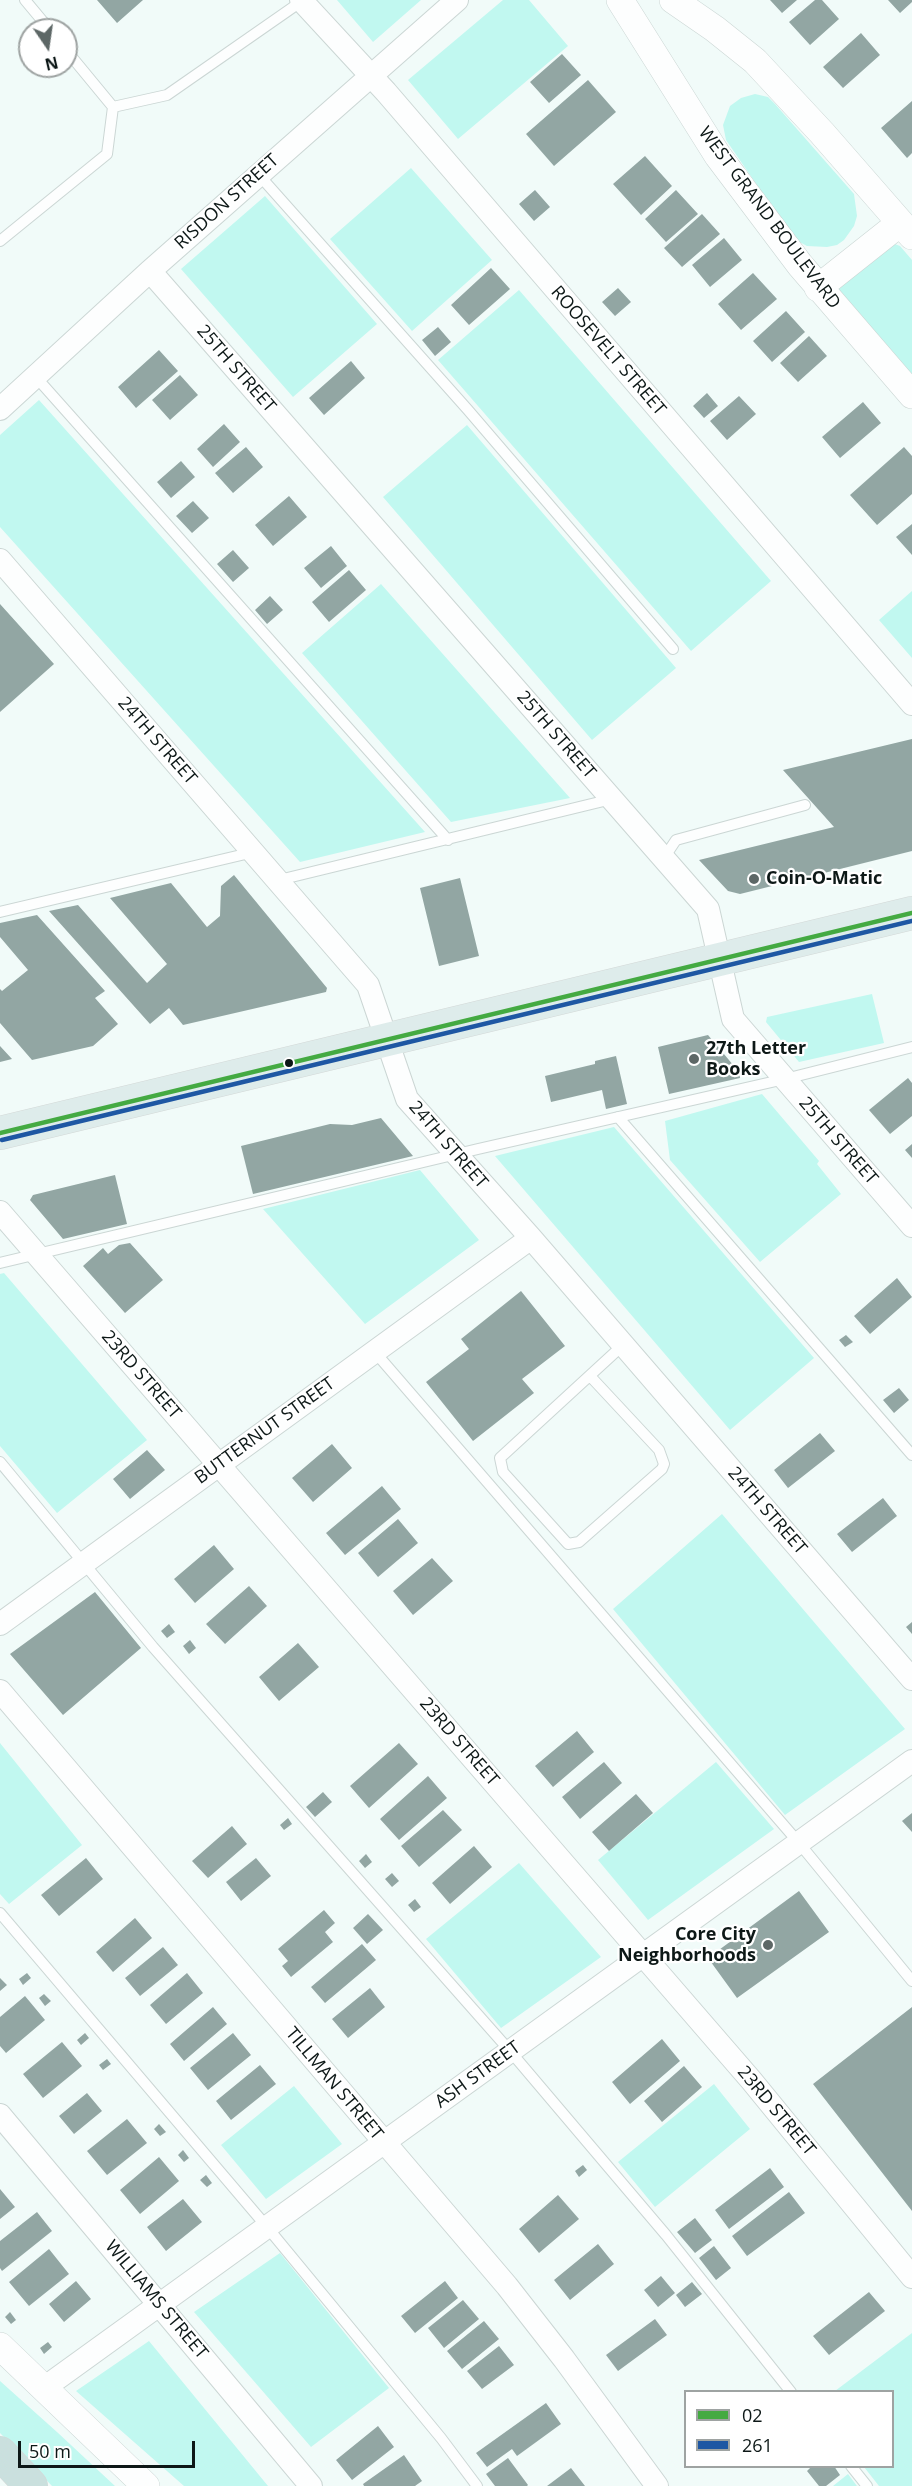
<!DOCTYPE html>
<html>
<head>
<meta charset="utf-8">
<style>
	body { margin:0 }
	#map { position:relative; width:912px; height:2486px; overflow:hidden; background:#f1fbf9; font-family:"Open Sans",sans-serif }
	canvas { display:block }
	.legend { position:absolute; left:684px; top:2390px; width:210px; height:78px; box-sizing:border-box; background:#fff; border:2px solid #9ea3a2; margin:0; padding:8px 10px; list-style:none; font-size:18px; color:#0d1817 }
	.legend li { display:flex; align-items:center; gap:12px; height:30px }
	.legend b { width:30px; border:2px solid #9ea3a2 }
	.north { position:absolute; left:18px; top:18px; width:60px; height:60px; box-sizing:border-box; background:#fff; border:2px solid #9ea3a2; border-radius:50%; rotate:167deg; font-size:16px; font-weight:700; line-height:24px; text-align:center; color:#0d1817 }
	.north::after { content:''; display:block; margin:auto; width:21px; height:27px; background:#5d6766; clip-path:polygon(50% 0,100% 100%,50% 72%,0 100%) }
	.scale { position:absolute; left:18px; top:2441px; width:177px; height:27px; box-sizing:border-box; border:3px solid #0d1817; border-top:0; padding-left:8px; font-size:18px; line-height:21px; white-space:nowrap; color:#0d1817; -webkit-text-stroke:4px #fff; paint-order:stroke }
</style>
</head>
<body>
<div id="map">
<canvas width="912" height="2486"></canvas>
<ul class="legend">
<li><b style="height:8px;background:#44aa42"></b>02</li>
<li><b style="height:8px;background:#1e57a3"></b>261</li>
</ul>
<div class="north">N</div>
<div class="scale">50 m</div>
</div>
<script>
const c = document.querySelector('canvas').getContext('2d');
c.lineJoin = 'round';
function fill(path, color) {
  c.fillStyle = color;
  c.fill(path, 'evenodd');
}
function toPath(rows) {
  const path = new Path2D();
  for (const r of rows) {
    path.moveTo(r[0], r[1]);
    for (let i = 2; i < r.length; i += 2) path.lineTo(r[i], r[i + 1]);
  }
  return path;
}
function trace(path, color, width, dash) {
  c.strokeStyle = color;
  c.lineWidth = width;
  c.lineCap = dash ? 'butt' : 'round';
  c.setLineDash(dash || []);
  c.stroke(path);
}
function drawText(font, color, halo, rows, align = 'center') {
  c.font = font + ' "Open Sans",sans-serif';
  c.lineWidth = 4.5;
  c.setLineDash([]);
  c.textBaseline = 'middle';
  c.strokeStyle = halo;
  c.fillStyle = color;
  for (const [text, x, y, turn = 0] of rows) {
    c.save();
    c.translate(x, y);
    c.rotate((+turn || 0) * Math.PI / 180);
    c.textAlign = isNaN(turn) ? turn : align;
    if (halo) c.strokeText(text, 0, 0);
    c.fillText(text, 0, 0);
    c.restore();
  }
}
const green = toPath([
	[337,0,421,0,373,42],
	[503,0,529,0,568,46,458,139,408,80],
	[755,94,768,97,775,104,854,194,857,216,854,226,844,240,837,245,827,247,807,246,794,239,726,140,723,125,730,106,741,98],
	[411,168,492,260,412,331,330,239],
	[265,196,377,324,293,397,181,269],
	[892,243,900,246,912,260,912,376,839,293,839,288],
	[519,290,771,581,691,651,438,360],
	[39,400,425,832,300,862,0,527,0,435],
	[467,425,676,668,592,740,383,497],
	[381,584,570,798,451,822,302,653],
	[912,591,912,658,879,620],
	[872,994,884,1043,799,1062,766,1022,767,1017],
	[762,1094,819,1161,817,1164,841,1194,760,1262,670,1160,665,1121],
	[614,1127,814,1358,730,1430,495,1156],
	[420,1170,479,1240,365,1324,263,1209],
	[4,1273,147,1440,57,1513,0,1446,0,1274],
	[722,1514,905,1729,785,1815,613,1609],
	[0,1743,82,1845,9,1904,0,1894],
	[716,1762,774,1829,648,1920,598,1860],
	[519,1863,601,1957,501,2028,426,1939],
	[714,2084,750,2129,655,2207,618,2162],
	[294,2086,342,2144,266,2199,221,2145],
	[280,2253,389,2388,311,2447,194,2312],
	[912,2333,912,2486,879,2486,864,2467,892,2466,892,2392,835,2391],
	[149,2341,268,2486,184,2486,76,2391],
	[0,2381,57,2432,115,2486,52,2486,0,2433],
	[848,2474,857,2486,833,2486]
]);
const building = toPath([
	[97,0,143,0,117,23],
	[770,0,797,0,782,13],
	[815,0,822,0,839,19,810,45,789,22],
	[888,0,912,0,912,2,900,13],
	[861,33,880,55,843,88,823,67],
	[562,54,581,75,549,103,530,82],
	[588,80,616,112,554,166,526,134],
	[912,101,912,153,907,158,881,128],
	[645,156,672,186,641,215,613,184],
	[535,190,550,207,534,221,519,204],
	[676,190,698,214,666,242,645,219],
	[702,214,720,234,682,267,664,248],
	[724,238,742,260,710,287,692,265],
	[491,268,510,289,469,325,451,305],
	[753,273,777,299,741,330,718,304],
	[618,288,631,302,615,316,602,302],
	[786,311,805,332,772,362,753,341],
	[438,327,451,342,435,356,422,340],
	[809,336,827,356,798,382,780,363],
	[159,350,178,371,136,408,118,387],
	[351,361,365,378,324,415,309,398],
	[180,375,198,395,170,420,152,400],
	[707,393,718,406,704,418,693,406],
	[739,396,756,414,727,440,710,421],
	[863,402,881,423,840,458,822,437],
	[224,424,240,442,213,467,197,449],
	[246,447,263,467,233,493,215,473],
	[904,447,912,456,912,494,877,525,850,495],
	[181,461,195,477,171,498,157,482],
	[289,496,307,517,273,546,255,525],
	[193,501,209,518,192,533,176,516],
	[912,524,912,555,896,537],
	[331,546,347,566,321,588,304,568],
	[233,550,249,568,233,582,217,564],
	[349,570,366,590,329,622,312,602],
	[270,596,283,610,267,624,255,610],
	[0,604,54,664,0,712],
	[912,739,912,851,740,894,728,891,699,860,834,827,783,770],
	[234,875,327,988,326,992,183,1025,169,1008,150,1024,49,911,78,905,147,983,167,964,110,898,171,883,207,927,220,916,221,886],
	[460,878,479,956,439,966,420,888],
	[37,915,105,991,95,998,118,1024,93,1046,32,1060,0,1023,0,989,2,991,28,970,0,937,0,923],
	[708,1035,739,1072,740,1078,669,1094,658,1047],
	[0,1046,12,1059,0,1062],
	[616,1056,627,1104,606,1109,602,1090,551,1102,545,1076,595,1064,595,1061],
	[908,1078,912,1083,912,1116,890,1134,869,1110],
	[381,1118,413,1156,253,1194,241,1146,330,1124,352,1125],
	[912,1144,912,1158,905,1150],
	[115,1175,127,1224,63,1239,30,1200,33,1195],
	[130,1243,163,1280,125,1313,83,1266,103,1248,108,1254,119,1245],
	[897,1278,912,1297,870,1334,854,1316],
	[521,1291,565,1346,522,1379,534,1393,473,1441,426,1382,469,1349,461,1339],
	[846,1335,853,1342,845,1347,839,1340],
	[899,1388,909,1400,894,1413,883,1400],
	[820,1433,835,1451,788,1488,774,1470],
	[332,1444,352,1468,313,1502,292,1478],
	[147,1450,165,1470,130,1499,113,1479],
	[382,1486,401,1509,345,1555,326,1533],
	[883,1498,897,1516,852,1552,837,1534],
	[398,1519,418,1543,378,1577,358,1553],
	[214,1545,234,1569,195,1603,174,1579],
	[432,1558,453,1581,413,1615,393,1591],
	[249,1586,267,1606,225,1644,206,1624],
	[95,1592,141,1648,63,1715,10,1654],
	[912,1622,912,1634,906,1627],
	[169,1624,175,1632,167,1638,161,1631],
	[190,1640,196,1648,189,1654,183,1646],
	[298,1643,319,1667,279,1701,259,1677],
	[577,1731,594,1752,553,1787,535,1766],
	[399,1743,418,1764,369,1808,350,1786],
	[604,1762,622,1783,580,1819,562,1797],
	[428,1776,447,1798,399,1840,380,1819],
	[323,1792,332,1802,315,1817,306,1807],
	[636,1794,653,1813,609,1851,592,1832],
	[443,1810,462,1830,419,1867,401,1846],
	[912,1813,912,1832,902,1821],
	[288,1818,292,1824,284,1830,280,1825],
	[232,1826,247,1844,208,1878,192,1861],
	[474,1846,492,1867,450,1904,432,1883],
	[366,1854,372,1862,365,1868,359,1861],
	[86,1858,103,1879,59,1916,41,1895],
	[256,1858,271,1876,241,1901,226,1882],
	[392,1873,399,1881,392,1887,385,1879],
	[799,1891,829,1932,737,1998,708,1958],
	[415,1899,421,1907,414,1912,408,1905],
	[324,1910,335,1923,325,1932,333,1942,291,1977,282,1966,288,1961,278,1949],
	[368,1914,383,1930,367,1944,353,1928],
	[135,1918,152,1938,113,1972,96,1952],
	[362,1944,376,1960,325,2003,311,1987],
	[163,1947,178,1965,140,1996,125,1978],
	[27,1973,31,1978,23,1985,19,1979],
	[187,1973,203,1993,166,2024,150,2005],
	[0,1978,7,1985,0,1991],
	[370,1988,385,2007,348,2038,332,2019],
	[44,1994,51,2001,45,2006,39,1998],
	[25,1996,45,2020,6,2053,0,2046,0,2017],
	[213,2007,227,2024,184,2061,170,2044],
	[912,2007,912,2211,813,2084],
	[85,2033,89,2038,81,2045,77,2040],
	[233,2033,251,2055,208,2090,190,2068],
	[662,2039,680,2061,630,2104,612,2082],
	[62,2042,82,2066,43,2098,23,2074],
	[107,2059,111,2064,103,2070,99,2065],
	[260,2065,276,2084,231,2120,216,2101],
	[684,2066,702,2087,662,2122,644,2101],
	[87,2093,102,2111,74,2134,59,2116],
	[127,2119,147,2143,107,2175,87,2151],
	[159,2124,166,2132,160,2136,154,2129],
	[183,2150,189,2158,184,2162,178,2155],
	[159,2157,179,2181,140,2214,120,2190],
	[583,2165,587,2170,579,2177,575,2171],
	[770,2168,784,2187,729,2229,715,2210],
	[206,2175,212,2183,207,2187,200,2180],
	[0,2189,15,2207,0,2219],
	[789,2192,805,2213,747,2256,732,2236],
	[558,2195,579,2219,539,2253,519,2229],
	[183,2199,202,2222,166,2251,147,2227],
	[37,2212,52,2231,2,2271,0,2268,0,2241],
	[695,2218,712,2240,695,2253,677,2232],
	[598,2244,614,2264,570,2300,554,2280],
	[714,2246,731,2268,716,2280,699,2258],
	[49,2249,69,2274,29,2306,9,2282],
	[661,2276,675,2293,658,2307,644,2290],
	[76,2281,91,2299,64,2322,49,2304],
	[445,2281,458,2298,415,2333,401,2316],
	[692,2282,702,2294,685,2307,676,2295],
	[869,2292,885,2311,829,2355,813,2336],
	[463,2300,479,2319,444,2348,428,2328],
	[10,2312,16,2320,11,2324,5,2317],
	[655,2319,667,2335,618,2371,606,2355],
	[484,2321,499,2339,462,2369,447,2351],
	[48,2342,52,2347,44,2354,40,2348],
	[499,2346,514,2365,482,2389,467,2371],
	[546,2403,561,2424,517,2456,512,2449,487,2467,476,2453],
	[378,2426,394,2447,352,2480,336,2460],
	[404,2455,422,2481,415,2486,364,2486,363,2484],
	[508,2458,528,2485,527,2486,495,2486,486,2474],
	[812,2466,834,2466,840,2475,826,2486,819,2486,807,2471],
	[571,2468,585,2486,547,2486]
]);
const service = toPath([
	[25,0,50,30],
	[113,107,167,95,302,1],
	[259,175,468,410,673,649],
	[0,241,107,154,113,107,66,50],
	[35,376,448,840],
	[664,858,676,840,805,805],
	[279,880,612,799],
	[0,912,254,852],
	[618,1117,912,1455],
	[0,1263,478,1149,785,1079,912,1047],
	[374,1351,799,1843,912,1981],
	[590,1376,659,1450,664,1464,662,1469,579,1542,568,1544,503,1472,500,1458,623,1345],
	[0,1462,153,1647,510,2051,666,2235,791,2392],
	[0,1913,267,2227,441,2438,477,2486],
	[851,2466,867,2486]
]);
const minor = toPath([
	[301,0,386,92,912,704],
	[150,271,708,909,733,1019,912,1226],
	[0,409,150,271,457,0],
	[0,560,368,985,407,1099,531,1238,912,1679],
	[0,1212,751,2080,912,2277],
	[0,1624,531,1238],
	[0,1691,507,2286,564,2359,657,2486],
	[0,2115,311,2486],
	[44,2388,912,1761]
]);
const tertiary = toPath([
	[620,0,718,156,800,265,912,395],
	[673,0,715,29,755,61,822,133,912,236],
	[818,288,900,223],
	[0,2346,146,2486]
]);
const primary = toPath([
	[0,1133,912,913]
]);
const motorway = toPath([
	[0,2453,31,2486]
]);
const bus1 = toPath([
	[0,1133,912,913]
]);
const bus2 = toPath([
	[2,1140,912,921]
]);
const markers = [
	[754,879,6,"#5d6766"],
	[694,1059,6,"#5d6766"],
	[289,1063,5,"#0d1817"],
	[768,1945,6,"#5d6766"]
];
const streetNames = [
	["RISDON STREET",227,202,-42],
	["WEST GRAND BOULEVARD",769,218,53],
	["ROOSEVELT STREET",608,351,49],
	["25TH STREET",236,369,49],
	["25TH STREET",556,735,49],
	["24TH STREET",157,741,49],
	["25TH STREET",838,1141,49],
	["24TH STREET",448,1145,49],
	["23RD STREET",141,1375,49],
	["BUTTERNUT STREET",265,1431,-36],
	["24TH STREET",767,1511,49],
	["23RD STREET",459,1742,49],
	["ASH STREET",478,2075,-36],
	["TILLMAN STREET",334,2084,50],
	["23RD STREET",776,2111,50],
	["WILLIAMS STREET",156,2300,50]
];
const poiNames = [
	["Coin-O-Matic",766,879],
	["27th Letter",706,1049],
	["Books",706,1070],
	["Core City",756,1935,"right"],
	["Neighborhoods",756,1956,"right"]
];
fill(green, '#c1f8f0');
fill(building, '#92a6a3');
trace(service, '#cbd6d4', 12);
trace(minor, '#cbd6d4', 24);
trace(tertiary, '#cbd6d4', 28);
trace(primary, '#d3d8d7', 34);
trace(motorway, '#d3d8d7', 34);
trace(service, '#fdfefe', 10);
trace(minor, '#fdfefe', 22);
trace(tertiary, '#fdfefe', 27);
trace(primary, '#deeceb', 33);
trace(motorway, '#cae0de', 33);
trace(bus1, '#44aa42', 4.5);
trace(bus2, '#1e57a3', 4.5);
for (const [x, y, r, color] of markers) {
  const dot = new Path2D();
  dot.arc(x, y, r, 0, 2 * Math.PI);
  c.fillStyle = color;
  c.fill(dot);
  trace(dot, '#fff', 2);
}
drawText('18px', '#0d1817', '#fff', streetNames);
drawText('bold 18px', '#0d1817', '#fff', poiNames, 'left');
</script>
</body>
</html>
